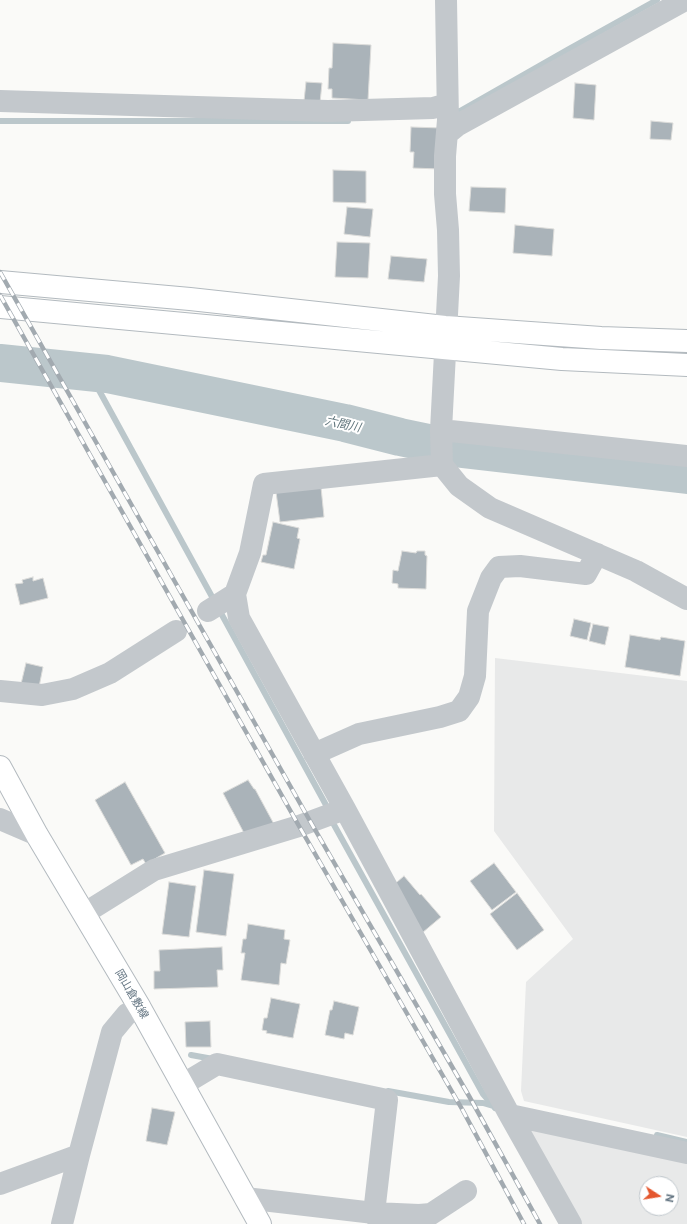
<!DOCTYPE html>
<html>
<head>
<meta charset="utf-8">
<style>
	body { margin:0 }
	#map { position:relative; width:687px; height:1224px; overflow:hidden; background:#fafaf8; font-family:Commissioner,sans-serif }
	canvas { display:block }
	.north { position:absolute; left:639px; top:1176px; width:40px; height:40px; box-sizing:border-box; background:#fff; border:1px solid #c1c8cd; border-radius:50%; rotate:102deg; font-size:11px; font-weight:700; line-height:16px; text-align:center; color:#657683 }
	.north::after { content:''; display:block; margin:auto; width:14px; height:18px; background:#e4572e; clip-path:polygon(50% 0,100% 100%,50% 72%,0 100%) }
</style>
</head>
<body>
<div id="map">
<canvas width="687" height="1224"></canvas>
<div class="north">N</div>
</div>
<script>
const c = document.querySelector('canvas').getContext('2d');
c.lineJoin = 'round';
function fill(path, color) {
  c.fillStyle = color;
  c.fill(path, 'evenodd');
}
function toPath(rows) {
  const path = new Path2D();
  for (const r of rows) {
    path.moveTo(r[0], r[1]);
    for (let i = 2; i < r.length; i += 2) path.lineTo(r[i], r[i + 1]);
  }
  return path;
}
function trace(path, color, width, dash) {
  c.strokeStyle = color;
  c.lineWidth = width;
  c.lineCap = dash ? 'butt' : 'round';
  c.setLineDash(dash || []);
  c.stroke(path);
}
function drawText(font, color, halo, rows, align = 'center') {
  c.font = font + ' Commissioner,"Noto Sans JP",sans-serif';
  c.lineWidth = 4;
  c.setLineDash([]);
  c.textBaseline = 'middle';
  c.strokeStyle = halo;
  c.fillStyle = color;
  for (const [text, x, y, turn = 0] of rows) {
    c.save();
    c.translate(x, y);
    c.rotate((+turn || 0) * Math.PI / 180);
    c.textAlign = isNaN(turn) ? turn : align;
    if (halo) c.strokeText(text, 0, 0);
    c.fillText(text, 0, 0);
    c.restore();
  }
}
const built = toPath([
	[495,658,687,681,687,1137,524,1101,521,1091,526,982,573,939,494,831],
	[526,1125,687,1158,687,1224,581,1224],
	[647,1184,671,1184,671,1208,647,1208]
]);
const stream = toPath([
	[452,113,460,111,567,50,657,0],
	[0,121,348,121],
	[89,372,326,805,333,823,483,1094,495,1108],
	[191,1055,213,1059],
	[388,1091,449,1102,483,1103,493,1106],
	[657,1135,687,1142]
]);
const river = toPath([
	[0,363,107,374,345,423,400,437,453,448,687,475]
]);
const building = toPath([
	[333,43,371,45,368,100,332,98,332,89,328,89,329,68,332,68,333,43],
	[306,82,322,83,320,103,304,101,306,82],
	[575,83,596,85,594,120,573,118,575,83],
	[651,121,673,123,671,140,650,139,651,121],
	[411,127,441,128,439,169,413,168,414,152,410,152,411,127],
	[333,170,366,171,366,203,333,202,333,170],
	[471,187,506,188,505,213,469,211,471,187],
	[347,207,373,209,370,237,344,234,347,207],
	[515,225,554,229,552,256,513,253,515,225],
	[337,242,370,243,368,278,335,277,337,242],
	[391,256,427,259,424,282,388,279,391,256],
	[321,487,324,517,280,522,276,492,321,487],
	[273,522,299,528,297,538,300,539,294,569,261,562,263,555,266,555,273,522],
	[402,551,416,553,417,551,425,551,425,555,427,556,426,589,398,588,398,584,392,583,393,570,398,571,402,551],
	[33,577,33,581,43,578,48,598,20,605,15,584,23,583,22,580,33,577],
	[574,619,591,623,587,640,570,636,574,619],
	[593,624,609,627,605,645,589,641,593,624],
	[630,635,660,640,661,637,685,641,680,676,625,667,630,635],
	[26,663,43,667,39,687,21,684,26,663],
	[248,780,254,789,255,789,275,826,245,835,223,793,248,780],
	[125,782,165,853,146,864,143,859,131,865,95,800,125,782],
	[494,863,516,892,492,910,470,881,494,863],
	[204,870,234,874,226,936,196,932,204,870],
	[404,876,420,895,421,894,441,917,422,933,390,888,404,876],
	[169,882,196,886,189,937,162,934,169,882],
	[517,893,544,930,517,950,490,914,517,893],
	[248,924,285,930,284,939,290,940,286,964,281,963,279,985,241,980,245,953,241,953,243,939,246,939,248,924],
	[222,947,223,970,217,970,218,987,154,989,154,971,160,971,159,950,222,947],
	[271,998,300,1004,293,1038,266,1033,267,1031,262,1030,264,1018,267,1018,271,998],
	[334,1001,359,1007,353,1035,345,1033,344,1039,325,1035,330,1010,332,1010,334,1001],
	[210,1021,211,1047,186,1047,185,1022,210,1021],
	[152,1108,175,1112,167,1145,146,1141,152,1108]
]);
const street = toPath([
	[446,0,448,120,445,156,445,194,448,230,449,276,441,430,442,465,459,486,490,508,636,571,687,599],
	[0,101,328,111,433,108,447,104],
	[447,134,458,125,685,0],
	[441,430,687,456],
	[235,594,239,618,345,809,508,1112,571,1224],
	[208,611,235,594,250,553,264,484,442,465],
	[0,691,42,695,73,689,110,673,176,631],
	[314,754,359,734,440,717,459,711,469,697,475,676,478,611,491,578,499,567,520,566,586,574,597,554],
	[0,819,37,835],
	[85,913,154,870,299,826,345,809],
	[182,1085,217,1064,387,1100,374,1213,380,1224],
	[510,1115,687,1153],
	[0,1184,79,1155],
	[245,1198,374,1213,419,1215,431,1214,466,1191],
	[62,1224,79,1155,112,1032,127,1014,140,1008]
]);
const secondary = toPath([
	[0,282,190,299,445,327,601,338,687,341],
	[0,307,562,359,687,365],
	[0,767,37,835,140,1008,260,1224]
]);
const rail = toPath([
	[0,272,310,821,469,1096,540,1224],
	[0,295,299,826,462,1109,524,1224]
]);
const streetNames = [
	["岡山倉敷線",132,994,60]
];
const waterNames = [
	["六間川",343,424,12]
];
fill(built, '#e8e9e9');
trace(stream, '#bbc7cb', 6);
trace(river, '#bbc7cb', 38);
fill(building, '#aab3b9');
trace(building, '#dcdcda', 1);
trace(secondary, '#b3babf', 24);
trace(street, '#c3c8cc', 22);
trace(secondary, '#fff', 22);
trace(rail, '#a2aab0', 4.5);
trace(rail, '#fff', 3, [9]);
drawText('11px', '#657683', '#fff', streetNames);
drawText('italic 12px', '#60757c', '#fff', waterNames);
</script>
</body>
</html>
